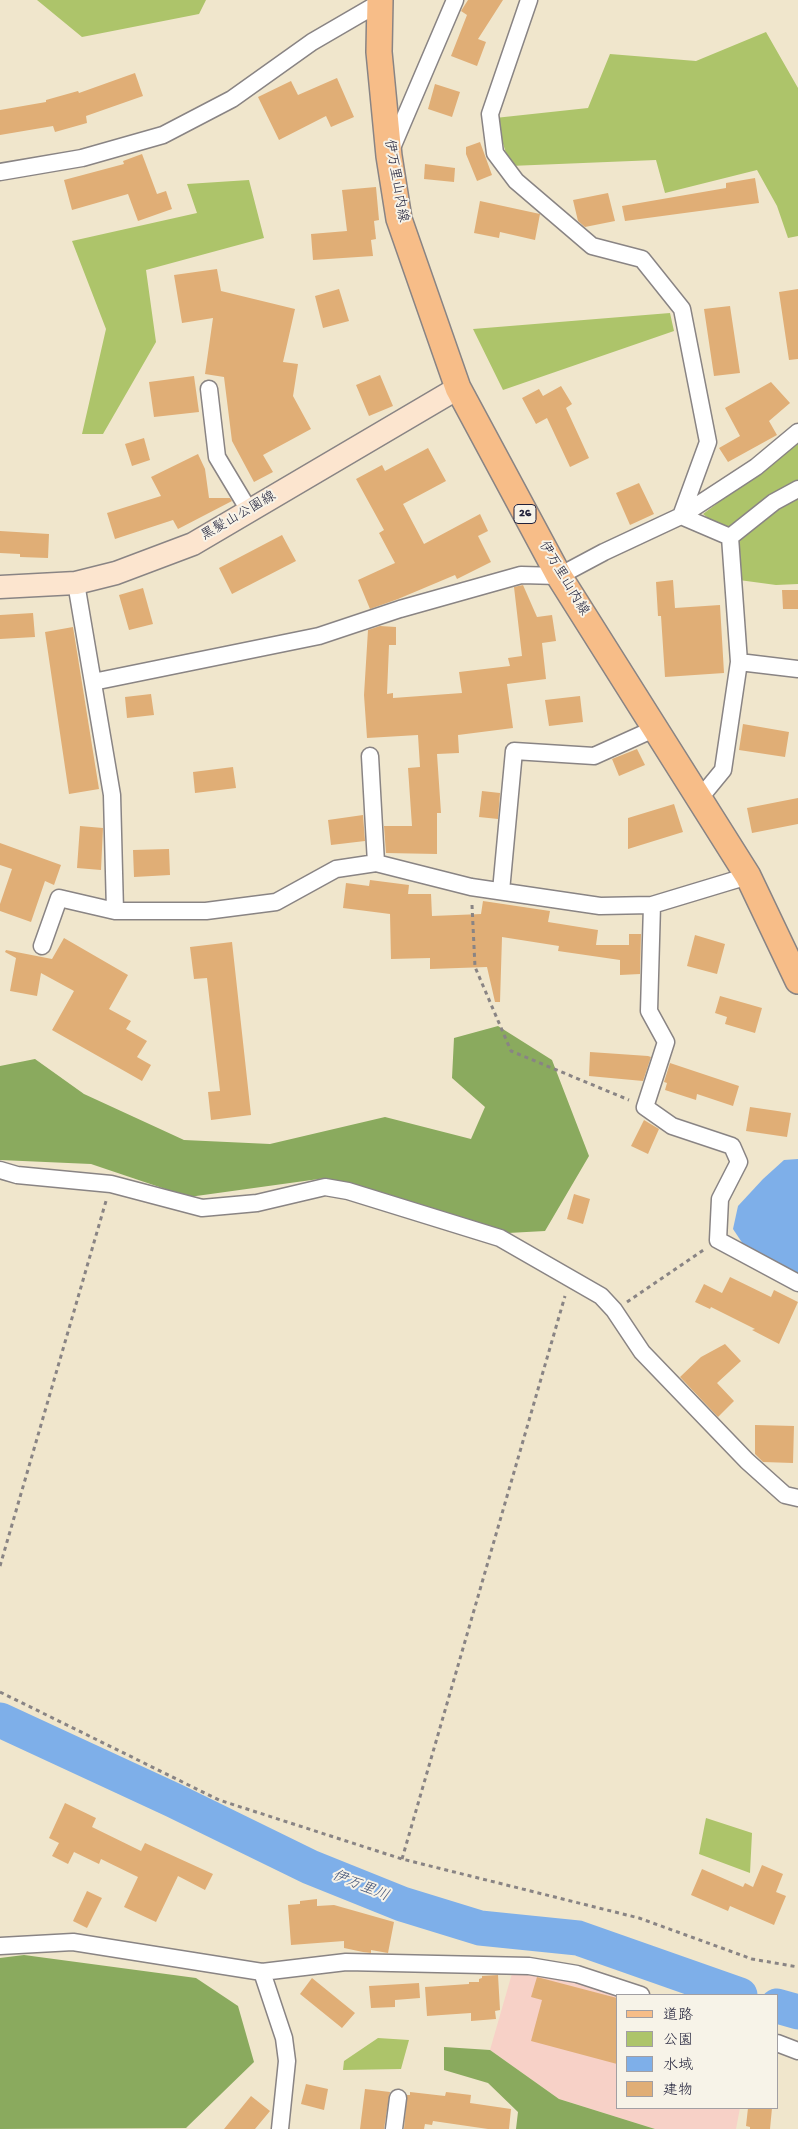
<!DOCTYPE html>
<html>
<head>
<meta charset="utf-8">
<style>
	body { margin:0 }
	#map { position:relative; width:798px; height:2129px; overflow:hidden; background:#f0e6cc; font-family:"Gochi Hand","Klee One",sans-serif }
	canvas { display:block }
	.legend { position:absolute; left:616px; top:1994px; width:162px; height:115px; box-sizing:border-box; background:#f7f3e8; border:1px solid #a29fa3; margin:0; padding:6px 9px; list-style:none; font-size:15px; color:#22223b }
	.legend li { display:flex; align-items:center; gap:10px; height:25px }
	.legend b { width:25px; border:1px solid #a29fa3 }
</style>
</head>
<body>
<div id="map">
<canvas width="798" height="2129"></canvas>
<ul class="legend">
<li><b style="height:6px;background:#f7bd88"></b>道路</li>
<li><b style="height:14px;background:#adc46a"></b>公園</li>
<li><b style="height:14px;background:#7eafe9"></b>水域</li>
<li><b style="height:14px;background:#e0ae76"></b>建物</li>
</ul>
</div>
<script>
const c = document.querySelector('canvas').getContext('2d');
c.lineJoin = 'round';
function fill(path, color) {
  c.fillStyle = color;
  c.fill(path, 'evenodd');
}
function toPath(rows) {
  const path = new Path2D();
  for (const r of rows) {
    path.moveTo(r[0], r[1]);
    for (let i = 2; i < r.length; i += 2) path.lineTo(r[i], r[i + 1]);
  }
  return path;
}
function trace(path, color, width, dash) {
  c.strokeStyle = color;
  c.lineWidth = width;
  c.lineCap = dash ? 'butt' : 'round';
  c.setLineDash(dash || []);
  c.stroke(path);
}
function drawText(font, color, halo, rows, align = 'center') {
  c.font = font + ' "Gochi Hand","Klee One",sans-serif';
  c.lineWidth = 4;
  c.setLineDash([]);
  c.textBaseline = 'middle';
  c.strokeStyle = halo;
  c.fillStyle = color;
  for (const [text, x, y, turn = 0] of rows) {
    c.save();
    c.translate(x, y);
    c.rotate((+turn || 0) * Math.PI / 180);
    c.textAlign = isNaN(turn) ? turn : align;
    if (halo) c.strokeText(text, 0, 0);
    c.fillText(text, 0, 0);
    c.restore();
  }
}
const built = toPath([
	[513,1970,575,1980,617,1995,617,2108,740,2108,736,2129,655,2129,559,2099,490,2050]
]);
const green = toPath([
	[37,0,206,0,199,14,82,37],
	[766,32,798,88,798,236,788,238,777,206,757,170,665,193,656,160,510,166,495,118,588,108,610,54,696,61],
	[249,180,264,238,146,270,156,342,103,434,82,434,106,329,72,241,197,213,187,184],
	[670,313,674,331,503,390,473,329],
	[798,443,798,584,776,585,739,580,737,541,703,514],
	[706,1818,752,1833,750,1873,699,1854],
	[378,2038,409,2040,401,2069,343,2070,344,2061]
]);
const forest = toPath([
	[498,1026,552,1060,589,1156,545,1231,508,1233,326,1178,189,1197,91,1164,0,1160,0,1066,35,1059,84,1094,184,1140,270,1144,385,1117,471,1139,485,1107,452,1078,454,1038],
	[24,1955,196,1978,238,2006,254,2062,186,2128,0,2129,0,1958],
	[444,2047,490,2050,559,2099,655,2129,516,2129,518,2112,488,2083,444,2070]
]);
const water = toPath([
	[798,1159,798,1275,743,1244,733,1229,738,1206,763,1179,784,1160]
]);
const river = toPath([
	[0,1720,173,1800,310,1867,402,1904,480,1928,578,1938,740,1995],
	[777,2006,798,2012]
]);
const building = toPath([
	[468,0,503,0,478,39,486,42,477,66,451,56,467,15,461,11],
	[135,73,143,96,86,116,87,123,55,132,53,126,0,135,0,110,46,102,46,100,78,91,79,93],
	[337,78,354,117,331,127,326,116,279,140,258,97,291,81,298,95],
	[435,84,460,92,452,117,428,109],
	[480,142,492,175,477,181,466,154,466,147],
	[142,154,157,194,166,191,172,209,138,221,128,194,72,210,64,180,124,164,123,161],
	[425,164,455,168,454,182,424,179],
	[755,178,759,203,625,221,622,206,726,188,726,183],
	[376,187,379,220,374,221,376,239,371,240,373,256,313,260,311,234,347,231,342,190],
	[608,193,615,221,585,227,578,221,573,200],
	[480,201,540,214,535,240,500,232,499,238,474,233],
	[217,269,221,291,295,309,283,362,298,364,293,396,311,429,263,455,273,472,254,482,232,441,224,377,205,374,213,318,182,323,174,275],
	[339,289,349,321,323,328,315,296],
	[798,289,798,359,789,360,779,292],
	[730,306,740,373,714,376,704,309],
	[380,375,393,406,369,416,356,385],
	[194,376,199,412,154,417,149,382],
	[771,382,790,403,769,421,777,435,728,462,719,448,740,436,725,408],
	[561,386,572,404,566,408,589,458,570,467,547,418,536,424,522,398,539,389,543,396],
	[144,438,150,460,132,466,125,444],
	[428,448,446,481,403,504,424,544,480,514,488,531,478,536,491,562,457,579,455,575,398,599,370,609,358,580,395,563,379,533,384,530,356,479,382,465,385,471],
	[198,454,205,469,209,498,230,498,232,501,178,529,173,520,115,539,107,513,161,496,151,477],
	[639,483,654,514,630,525,616,493],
	[0,531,49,534,48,558,20,557,20,554,0,553],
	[282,535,296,561,232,594,219,568],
	[673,580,675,608,720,605,724,673,665,677,661,616,658,616,656,582],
	[523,585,537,617,552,615,556,641,542,643,546,679,507,684,513,728,458,735,459,753,437,754,441,813,437,813,437,854,386,853,384,826,412,826,408,768,420,767,418,735,367,738,364,695,368,630,380,626,396,627,396,645,389,645,387,694,393,693,393,698,462,693,459,672,510,666,508,658,522,656,514,587],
	[143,588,153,624,129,630,119,595],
	[782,590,798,590,798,609,783,609],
	[33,613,35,637,0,639,0,615],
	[73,627,99,789,69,794,45,632],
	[151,694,154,715,127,718,125,697],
	[580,696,583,722,549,726,545,700],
	[743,724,789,732,785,757,739,750],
	[637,749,645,765,619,776,612,759],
	[233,767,236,788,195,793,193,772],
	[482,791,500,793,498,819,479,817],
	[798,798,798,824,752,833,747,808],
	[674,804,683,832,628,849,628,818],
	[363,815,365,841,331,845,328,820],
	[80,826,103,828,101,870,77,868],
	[0,843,61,865,54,885,45,881,31,922,0,911,0,904,12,869,0,865],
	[169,849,170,875,134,877,133,850],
	[370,880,409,885,408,894,431,894,432,916,481,914,483,901,550,911,548,922,598,930,596,945,629,945,629,934,641,934,640,974,620,975,620,960,558,951,559,946,502,937,500,1002,495,1002,487,967,430,969,430,958,391,959,390,914,343,908,346,883,369,886],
	[695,935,725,944,717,974,687,966],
	[64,938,128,975,109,1009,131,1021,126,1029,147,1041,137,1057,151,1065,142,1081,52,1030,74,991,41,973,37,996,10,991,16,958,5,952,6,950,52,959],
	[232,942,251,1115,211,1120,208,1092,220,1091,207,978,194,979,190,947],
	[720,996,762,1008,755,1033,725,1024,727,1017,715,1013],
	[590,1052,648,1056,651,1057,643,1081,589,1076],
	[670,1063,739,1086,733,1106,697,1094,696,1100,665,1090,667,1083,664,1082],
	[750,1107,791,1113,787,1137,746,1131],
	[644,1120,659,1129,648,1154,631,1146],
	[574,1194,590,1199,583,1224,567,1219],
	[730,1277,771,1297,774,1290,798,1302,779,1344,752,1330,755,1329,711,1307,710,1309,695,1302,704,1284,722,1293],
	[725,1344,741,1361,717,1383,734,1401,718,1417,680,1377,701,1357],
	[755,1425,794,1426,793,1463,763,1462,755,1454],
	[65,1803,96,1818,92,1827,141,1851,145,1843,213,1874,205,1890,178,1876,156,1922,124,1907,138,1877,101,1859,99,1864,74,1852,68,1864,52,1856,59,1843,49,1838],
	[762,1865,783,1874,776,1892,786,1896,774,1925,730,1906,728,1911,691,1895,702,1869,743,1887,745,1883,753,1887],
	[87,1891,102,1898,87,1928,73,1921],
	[317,1899,317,1906,334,1905,394,1922,388,1953,371,1950,371,1953,363,1952,344,1948,344,1941,291,1945,288,1905,300,1904,300,1901],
	[498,1975,500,2010,495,2011,496,2019,471,2021,471,2013,427,2016,425,1987,469,1984,469,1982,479,1982,479,1979,482,1978,482,1976],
	[537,1977,617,1998,617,2064,531,2041,542,2000,531,1997],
	[312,1978,355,2013,342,2028,300,1994],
	[419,1983,420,1998,395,2000,395,2007,371,2008,369,1986],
	[306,2084,328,2089,324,2110,301,2104],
	[365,2089,390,2092,384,2129,360,2129],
	[410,2092,445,2096,446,2092,471,2095,470,2103,511,2109,509,2129,488,2129,433,2121,432,2125,425,2124,424,2129,404,2129,407,2095,410,2095],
	[251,2096,270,2111,255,2129,224,2129],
	[748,2108,772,2108,770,2129,750,2129,750,2127,746,2126]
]);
const path = toPath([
	[472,905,475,967,511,1051,629,1100],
	[627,1302,705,1249],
	[0,1566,106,1201],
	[0,1692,219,1800,402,1859,639,1918,752,1959,798,1967],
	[402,1859,565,1296]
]);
const street = toPath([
	[529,0,490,114,495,153,516,181,592,246,642,259,682,309,708,442,681,516],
	[391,150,455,0],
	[0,172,82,158,163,135,232,99,312,42,379,3],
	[209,389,217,457,250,512],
	[681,516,730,537,774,502,798,489],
	[76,583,112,795,115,911,206,911,276,902,336,869,376,863,471,887,600,906,652,905,748,876],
	[739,662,798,669],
	[93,682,319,636,400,609,521,575,559,576,604,552,681,516,756,467,798,432],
	[370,756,376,863],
	[700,798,723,770,739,662,730,537],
	[501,891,514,751,594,756,656,728],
	[652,905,649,1011,666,1042,645,1107,672,1126,732,1146,739,1162,720,1199,718,1240,798,1283],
	[42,946,59,898,115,911],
	[0,1170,17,1175,111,1184,202,1208,257,1203,325,1187,348,1191,500,1238,601,1296,614,1310,642,1352,747,1461,785,1495,798,1498],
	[0,1946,73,1942,262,1972,346,1962,529,1966,577,1974,641,1995],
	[262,1972,284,2038,287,2061,280,2129],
	[777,2043,798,2051],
	[394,2129,398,2098]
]);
const secondary = toPath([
	[0,587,76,583,116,573,193,544,458,388]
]);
const primary = toPath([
	[380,0,379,52,389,156,399,219,458,388,559,576,748,876,798,981]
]);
const shields = [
	[525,514,22]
];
const shieldNames = [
	["26",525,514]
];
const streetNames = [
	["伊万里山内線",395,181,80],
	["黒髪山公園線",239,517,-30],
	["伊万里山内線",563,579,59]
];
const waterNames = [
	["伊万里川",360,1887,22]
];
fill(built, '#f7d1c7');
fill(green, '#adc46a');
fill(forest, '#8aaa5e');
fill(water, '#7eafe9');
trace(river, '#7eafe9', 35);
fill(building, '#e0ae76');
trace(street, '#898484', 19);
trace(secondary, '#898484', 25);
trace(primary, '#898484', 28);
trace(path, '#898484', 3, [4, 4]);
trace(street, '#fff', 16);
trace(secondary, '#fce5cf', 22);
trace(primary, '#f7bd88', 25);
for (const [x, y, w] of shields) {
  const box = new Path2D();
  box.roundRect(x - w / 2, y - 9.5, w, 19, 4);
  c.fillStyle = '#f7f3e8';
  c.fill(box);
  trace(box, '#22223b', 1);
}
drawText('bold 12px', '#22223b', null, shieldNames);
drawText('14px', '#22223b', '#f7f3e8', streetNames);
drawText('italic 15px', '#425378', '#f7f3e8', waterNames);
</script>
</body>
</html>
